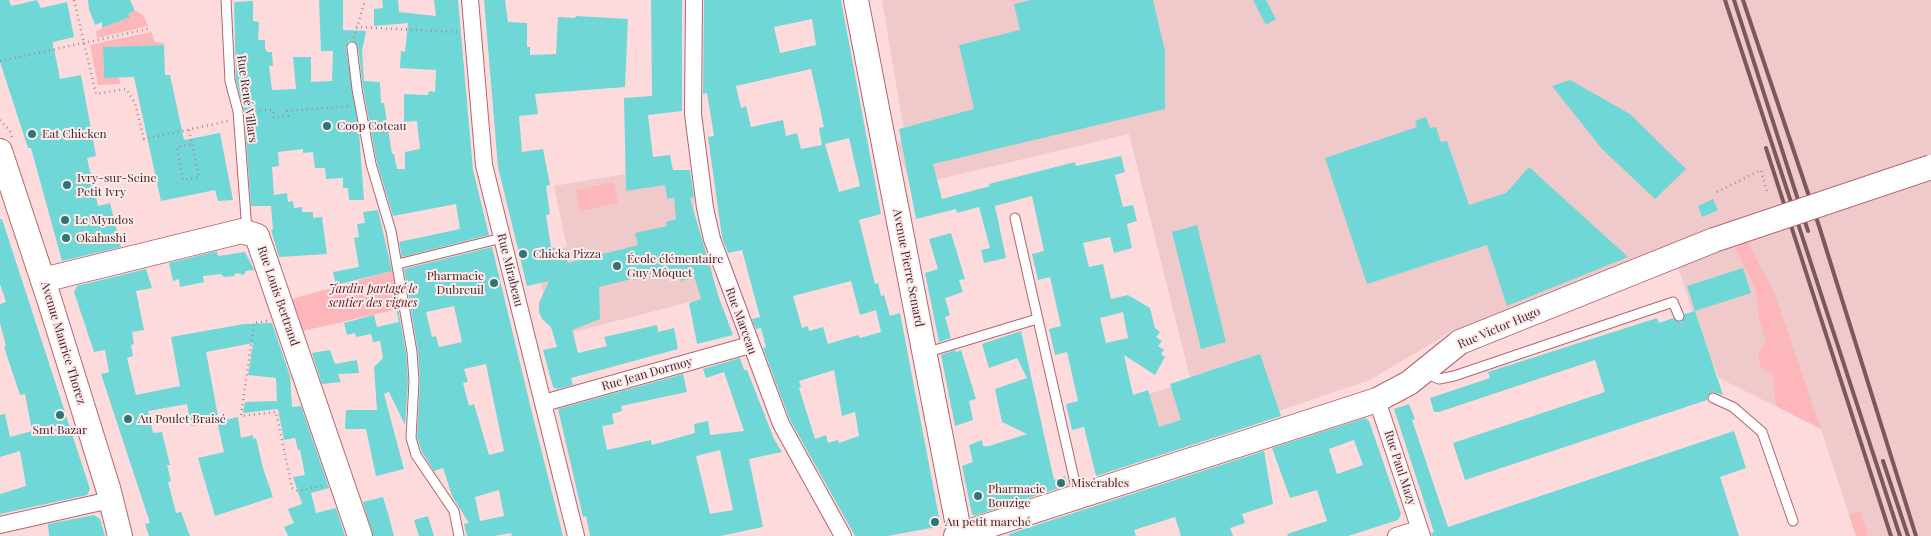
<!DOCTYPE html>
<html>
<head>
<meta charset="utf-8">
<style>
	body { margin:0 }
	canvas { display:block; background:#fddadb }
</style>
</head>
<body>
<canvas width="1931" height="536"></canvas>
<script>
const c = document.querySelector('canvas').getContext('2d');
c.lineJoin = 'round';
function fill(path, color) {
  c.fillStyle = color;
  c.fill(path, 'evenodd');
}
function toPath(rows) {
  const path = new Path2D();
  for (const r of rows) {
    path.moveTo(r[0], r[1]);
    for (let i = 2; i < r.length; i += 2) path.lineTo(r[i], r[i + 1]);
  }
  return path;
}
function trace(path, color, width, dash) {
  c.strokeStyle = color;
  c.lineWidth = width;
  c.lineCap = dash ? 'butt' : 'round';
  c.setLineDash(dash || []);
  c.stroke(path);
}
function drawText(font, color, halo, rows, align = 'center') {
  c.font = font + ' "Playfair Display",serif';
  c.lineWidth = 4;
  c.setLineDash([]);
  c.textBaseline = 'middle';
  c.strokeStyle = halo;
  c.fillStyle = color;
  for (const [text, x, y, turn = 0] of rows) {
    c.save();
    c.translate(x, y);
    c.rotate((+turn || 0) * Math.PI / 180);
    c.textAlign = isNaN(turn) ? turn : align;
    if (halo) c.strokeText(text, 0, 0);
    c.fillText(text, 0, 0);
    c.restore();
  }
}
const built = toPath([
	[882,0,1931,0,1931,536,1856,536,1821,429,1719,378,1691,308,1671,245,1449,333,1370,380,1139,458,1123,402,1191,381,1129,134,910,186,897,143,905,137],
	[625,174,626,191,665,185,667,199,694,197,694,213,713,273,694,278,701,299,574,332,576,342,557,347,551,327,542,319,539,303,543,293,541,283,527,286,521,260,562,252,562,248,567,247,554,186]
]);
const green = toPath([
	[136,11,144,16,148,26,97,38,96,31,129,17,128,14],
	[151,32,155,42,165,43,164,45,103,47,104,77,119,77,120,84,98,85,90,45],
	[614,182,618,203,580,211,575,190],
	[1747,241,1774,292,1821,429,1776,406,1773,375,1760,366,1758,353,1766,341,1759,318,1756,290,1735,248],
	[395,270,403,308,303,331,292,299],
	[1861,511,1868,536,1856,536,1849,514]
]);
const building = toPath([
	[0,0,9,0,11,6,37,0,41,8,67,2,74,37,53,42,53,49,54,49,60,79,81,75,96,156,87,158,98,206,110,203,121,247,62,261,31,148,28,148,0,62],
	[88,0,130,0,135,11,128,14,130,17,102,28,102,22,95,25,89,9],
	[319,0,343,0,343,30,366,31,362,51,364,81,380,82,381,103,384,103,392,154,394,154,397,169,405,169,405,152,420,149,417,121,404,122,404,94,428,95,429,91,435,92,436,70,400,68,401,51,405,52,408,23,374,26,374,9,383,8,382,0,398,0,399,12,436,16,434,0,458,0,473,170,489,235,402,257,399,242,460,229,456,204,393,216,377,163,363,88,358,46,352,41,348,42,346,48,359,132,364,200,349,200,348,188,343,188,343,178,326,179,325,168,315,168,313,152,303,153,303,149,278,152,279,166,272,167,274,195,287,193,288,202,293,201,294,208,302,207,302,212,313,212,313,218,322,217,327,254,279,257,271,230,273,230,271,206,251,206,244,111,236,80,234,2,253,1,253,21,259,22,258,40,265,40,265,49,268,52,272,52,273,66,269,66,272,90,296,89,293,57,311,57,311,82,332,81,333,51,321,51],
	[484,0,505,0,508,22,527,23,527,47,530,47,530,55,556,54,558,17,575,18,576,16,628,19,625,87,535,94,538,114,519,116,522,152,543,149,550,185,546,186,550,214,546,215,551,247,555,248,556,253,562,252,568,263,638,245,635,233,667,226,666,222,676,219,674,198,667,199,665,185,626,191,624,98,652,96,651,0,682,0,682,111,648,115,653,157,670,155,673,170,690,170,694,197,690,198,719,298,733,335,697,344,689,303,701,299,694,277,681,281,676,268,599,287,600,319,572,330,578,353,607,346,604,337,657,325,658,332,674,328,678,349,571,378,573,385,557,389,553,387,543,350,557,347,551,327,542,319,539,312,539,303,549,281,527,286,498,167],
	[704,0,841,0,881,214,859,220,875,284,878,283,881,296,884,295,890,316,900,313,940,522,937,527,887,536,855,536,790,420,763,348,766,347,761,328,756,329,752,319,760,317,742,250,728,253,722,237,708,137,714,136,707,93,703,94],
	[812,19,816,45,780,53,774,27],
	[811,69,824,127,819,128,822,145,801,149,797,133,786,136,783,120,751,127,746,106,741,108,736,86],
	[849,138,860,186,839,192,825,144],
	[851,281,860,315,876,310,881,332,860,338,858,335,828,344,823,327,809,331,808,326,802,328,793,296],
	[834,370,842,416,855,412,859,436,839,443,838,440,828,443,826,435,815,439,799,388,801,387,799,381],
	[1031,0,1153,0,1165,51,1165,109,933,164,942,199,990,186,989,184,1075,162,1076,166,1121,156,1125,172,1115,175,1123,207,1133,205,1137,221,1127,224,1132,248,1114,253,1110,237,1083,243,1089,267,1103,264,1111,299,1128,295,1150,308,1155,328,1160,332,1156,337,1162,341,1158,346,1164,350,1161,354,1165,357,1155,375,1124,355,1133,395,1148,390,1159,427,1181,420,1170,384,1260,354,1281,416,1096,476,1084,427,1072,430,1066,404,1078,401,1067,352,1055,355,1049,329,1061,326,1050,277,1038,280,1032,254,1044,251,1032,196,995,206,1006,258,984,263,981,250,990,248,979,207,957,213,956,209,916,219,899,129,974,109,959,45,1020,30,1014,4],
	[1123,312,1128,338,1106,343,1100,318],
	[1253,0,1266,0,1276,19,1266,25],
	[164,45,165,75,170,75,184,140,220,133,233,200,218,201,215,190,161,201,134,77,104,78,103,47],
	[1570,80,1630,114,1686,169,1655,199,1602,149,1552,86],
	[1426,117,1430,128,1436,127,1441,142,1447,141,1469,205,1506,193,1529,167,1628,257,1507,306,1487,245,1367,284,1325,158,1417,127,1415,121],
	[1713,199,1718,210,1702,217,1698,206],
	[378,210,392,271,336,285,333,272,359,267,354,238,359,237,357,224,365,223,363,212],
	[0,219,2,219,90,489,87,495,0,514,0,494,26,486,20,451,0,457,0,415,5,414,10,437,32,431,25,394,20,395,4,347,6,346,0,323,0,304,6,302,0,284],
	[1197,225,1226,342,1201,349,1172,232],
	[951,233,965,279,959,280,963,292,945,298,950,315,945,317,951,338,939,342,925,273,938,269,929,239],
	[492,247,534,421,563,536,512,536,511,533,494,536,467,536,464,524,469,523,452,496,443,468,434,471,422,452,417,437,420,381,418,352,404,269],
	[454,306,462,342,439,347,436,336,432,337,426,312],
	[486,364,504,451,489,455,474,404,469,406,463,383,468,382,464,369],
	[499,490,504,516,480,521,475,497],
	[217,251,218,256,245,252,254,270,246,271,244,275,236,273,234,276,224,277,221,274,203,276,204,282,180,287,179,279,173,281,169,263],
	[1743,268,1751,293,1695,311,1687,286],
	[146,269,152,288,136,291,144,330,132,332,134,344,131,345,133,356,127,358,136,395,180,386,171,337,244,324,272,323,290,376,292,407,301,406,329,488,311,493,316,513,336,508,345,536,288,536,284,527,294,523,288,509,302,504,293,477,305,475,300,450,298,450,295,438,284,440,278,409,243,413,245,402,277,401,276,378,248,375,253,343,206,352,219,421,238,417,241,438,253,435,253,439,256,438,263,468,273,497,215,516,198,458,224,452,217,421,191,426,187,404,148,411,153,433,162,432,170,465,167,465,171,481,168,482,176,513,181,512,190,536,149,536,145,524,150,523,101,374,109,372,105,350,94,352,74,292,77,286],
	[396,309,398,309,406,353,408,381,405,425,389,392,384,394,404,469,376,476,366,429,345,429,346,410,377,410,374,367,383,358,380,341,373,342,371,334,356,337,355,333,347,335,344,323,374,315,377,327,399,322],
	[1695,311,1723,395,1712,392,1708,395,1707,400,1465,480,1453,443,1605,392,1595,360,1439,412,1434,412,1430,398,1490,378,1488,372,1657,318,1659,323,1673,318,1681,322,1685,314],
	[1021,331,1054,480,1065,476,1068,485,974,516,972,514,962,466,973,462,969,445,982,440,983,446,989,446,1027,434,1002,422,995,389,1027,378,1017,358,989,368,982,344],
	[330,350,335,364,357,360,359,373,338,374,341,382,322,384,312,353],
	[955,350,956,352,961,350,976,399,969,401,973,420,955,426,941,355],
	[740,358,744,370,747,370,774,439,782,452,749,459,763,527,720,536,590,536,586,516,583,517,558,409,683,374,687,392,621,406,622,411,612,414,614,424,602,426,607,450,651,440,652,445,695,433,694,424,708,421,710,435,744,431,724,372,706,378,703,369],
	[720,450,733,510,710,514,696,456],
	[1409,404,1415,419,1412,420,1448,527,1734,431,1746,468,1720,477,1739,536,1432,536,1431,533,1434,532,1394,409],
	[1365,418,1369,421,1401,514,1398,520,1348,536,1288,536,1287,534,1327,521,1317,490,1290,498,1272,448],
	[1354,440,1363,465,1337,474,1329,449],
	[1264,451,1273,504,1242,514,1245,523,1230,528,1233,536,1181,536,1175,517,1134,530,1136,536,1009,536,1009,534],
	[383,497,389,517,394,536,373,536,363,502],
	[94,515,100,519,105,536,49,536,48,524],
	[428,516,434,536,419,536,414,520]
]);
const path = toPath([
	[74,0,96,94,126,89,135,103,144,139,229,121],
	[356,27,458,32],
	[354,38,365,0],
	[0,61,148,29],
	[250,111,273,110,274,118,288,116,287,111,349,106],
	[0,120,10,131,12,137],
	[189,130,199,177,183,180,177,147,192,144],
	[1717,192,1761,170,1767,192],
	[267,321,254,323,241,416,276,412,292,488,298,491,322,486]
]);
const lane = toPath([
	[226,0,230,81,238,111,247,231],
	[352,47,357,89,371,164,391,231,412,352,414,381,411,438,416,455,454,511,459,536],
	[1015,218,1078,496],
	[398,264,502,238],
	[925,353,1037,319],
	[1425,373,1439,379,1454,376,1673,302,1679,316],
	[1713,398,1733,407,1762,432,1793,521]
]);
const street = toPath([
	[470,0,484,165,576,536],
	[694,0,693,114,705,208,712,239,781,424,843,536],
	[1377,400,1422,536],
	[544,403,750,345],
	[0,525,110,500],
	[1396,536,1419,529]
]);
const secondary = toPath([
	[856,0,960,536],
	[0,151,50,302,108,488,120,536],
	[43,280,242,231,257,236,360,536],
	[956,536,1377,400,1409,383,1460,342]
]);
const rail = toPath([
	[1725,0,1900,536],
	[1734,0,1808,231],
	[1743,0,1819,226,1916,536],
	[1766,148,1891,536],
	[1883,461,1908,536]
]);
const secondaryBridge = toPath([
	[1460,342,1714,240,1931,167]
]);
const markers = [
	[327,126,5,"#2c7676"],
	[32,134,5,"#2c7676"],
	[67,185,5,"#2c7676"],
	[65,220,5,"#2c7676"],
	[66,238,5,"#2c7676"],
	[523,254,5,"#2c7676"],
	[617,266,5,"#2c7676"],
	[494,283,5,"#2c7676"],
	[60,415,5,"#2c7676"],
	[128,419,5,"#2c7676"],
	[1061,483,5,"#2c7676"],
	[978,496,5,"#2c7676"],
	[935,522,5,"#2c7676"]
];
const streetNames = [
	["Rue René Villars",247,99,82],
	["Avenue Pierre Semard",908,268,79],
	["Rue Mirabeau",510,270,76],
	["Rue Louis Bertrand",278,296,71],
	["Rue Marceau",741,321,70],
	["Rue Victor Hugo",1499,328,-23],
	["Avenue Maurice Thorez",63,343,73],
	["Rue Jean Dormoy",647,374,-16],
	["Rue Paul Mazy",1400,468,72]
];
const poiNames = [
	["Coop Coteau",337,126],
	["Eat Chicken",42,134],
	["Ivry-sur-Seine",77,178],
	["Petit Ivry",77,192],
	["Le Myndos",75,220],
	["Okahashi",76,238],
	["Chicka Pizza",533,254],
	["École élémentaire",627,259],
	["Guy Môquet",627,273],
	["Pharmacie",484,276,"right"],
	["Dubreuil",484,290,"right"],
	["Au Poulet Braisé",138,419],
	["Smt Bazar",60,430,"center"],
	["Misérables",1071,483],
	["Pharmacie",988,489],
	["Bouzige",988,503],
	["Au petit marché",945,522]
];
const parkNames = [
	["Jardin partagé le",373,289],
	["sentier des vignes",373,303]
];
fill(built, '#f0cacb');
fill(green, '#fdb7bb');
fill(building, '#6fd8d7');
trace(lane, '#b2666d', 11);
trace(street, '#b2666d', 18);
trace(secondary, '#b2666d', 26);
trace(path, '#ab8a8c', 2.5, [1, 4]);
trace(lane, '#fff', 9);
trace(street, '#fff', 16);
trace(secondary, '#fff', 24);
trace(rail, '#79595b', 4);
trace(secondaryBridge, '#b2666d', 26, []);
trace(secondaryBridge, '#fff', 24);
for (const [x, y, r, color] of markers) {
  const dot = new Path2D();
  dot.arc(x, y, r, 0, 2 * Math.PI);
  c.fillStyle = color;
  c.fill(dot);
  trace(dot, '#feeced', 2);
}
drawText('12px', '#462629', '#feeced', streetNames);
drawText('12px', '#462629', '#feeced', poiNames, 'left');
drawText('italic 12px', '#5e1824', '#feeced', parkNames);
</script>
</body>
</html>
